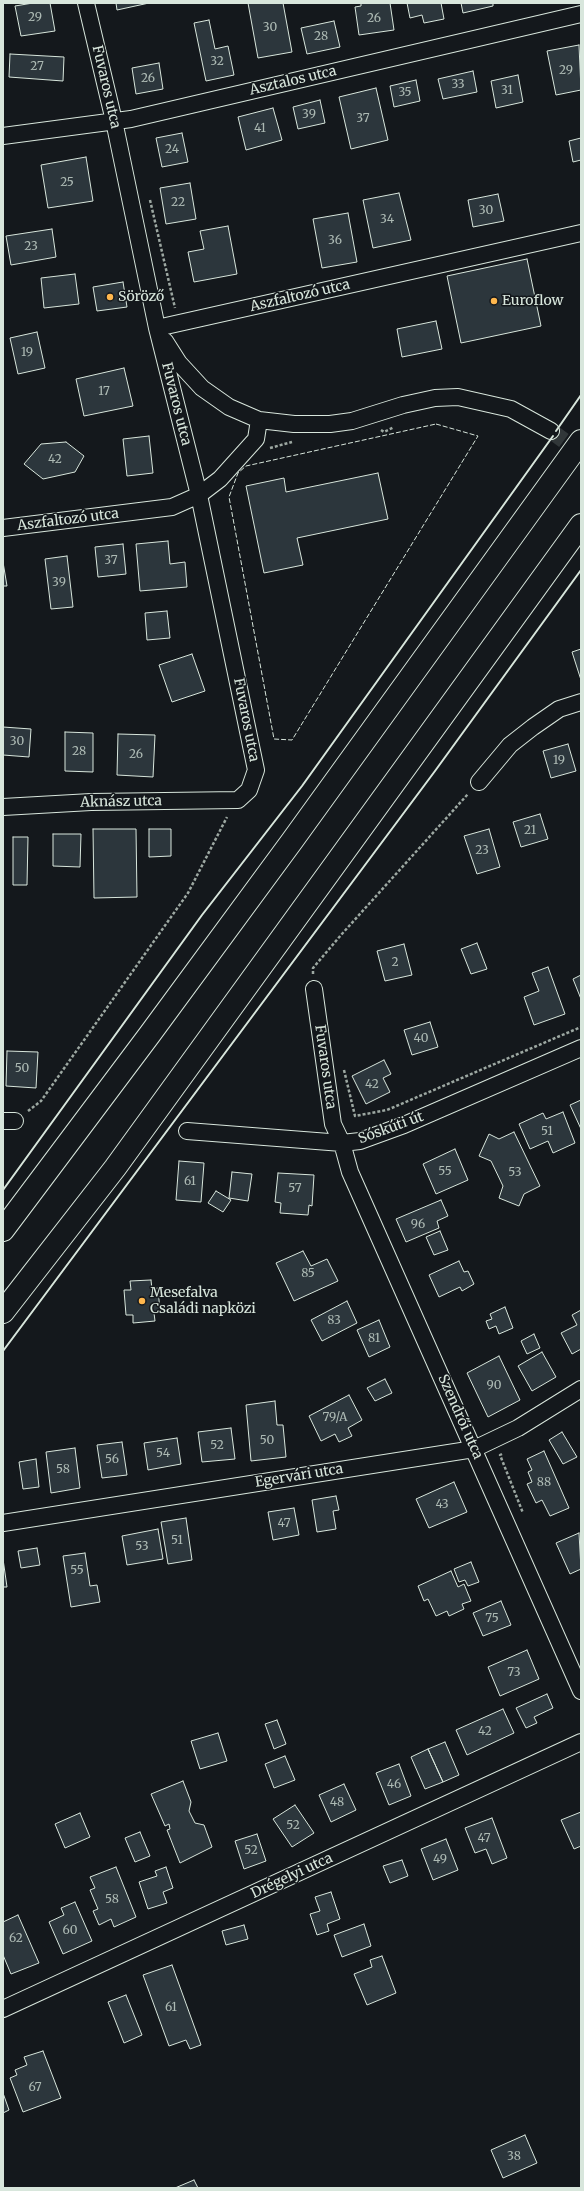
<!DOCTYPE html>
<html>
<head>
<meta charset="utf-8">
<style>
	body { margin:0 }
	#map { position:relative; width:584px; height:2191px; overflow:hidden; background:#14181c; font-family:Merriweather,serif }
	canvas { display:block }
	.frame { position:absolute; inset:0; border:4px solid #d8e6dc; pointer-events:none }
</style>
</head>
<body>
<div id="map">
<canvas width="584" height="2191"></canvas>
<div class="frame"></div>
</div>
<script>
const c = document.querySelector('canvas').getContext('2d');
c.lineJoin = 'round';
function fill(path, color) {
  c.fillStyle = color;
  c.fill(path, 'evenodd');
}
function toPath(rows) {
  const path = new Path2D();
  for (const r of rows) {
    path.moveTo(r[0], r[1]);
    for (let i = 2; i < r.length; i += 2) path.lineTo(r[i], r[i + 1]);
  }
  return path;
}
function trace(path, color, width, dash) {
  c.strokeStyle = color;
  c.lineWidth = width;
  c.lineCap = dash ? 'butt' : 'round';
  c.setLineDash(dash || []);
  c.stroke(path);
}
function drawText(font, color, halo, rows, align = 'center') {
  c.font = font + ' Merriweather,serif';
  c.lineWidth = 3;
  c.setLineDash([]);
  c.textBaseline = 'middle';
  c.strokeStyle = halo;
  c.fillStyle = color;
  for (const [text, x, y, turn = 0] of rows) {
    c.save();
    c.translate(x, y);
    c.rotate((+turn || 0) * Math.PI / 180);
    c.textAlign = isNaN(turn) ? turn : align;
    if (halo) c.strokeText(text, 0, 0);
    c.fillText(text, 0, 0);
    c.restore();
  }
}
const building = toPath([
	[33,3,50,3,55,31,21,36,15,6,33,3],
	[116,3,149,3,117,10,116,3],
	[248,3,283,3,292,52,258,58,248,3],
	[361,3,390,3,394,30,359,35,355,7,361,6,361,3],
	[407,3,441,3,444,19,424,23,422,15,410,18,407,3],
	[461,3,493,3,493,6,463,13,461,3],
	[209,20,215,49,228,46,234,75,206,81,194,23,209,20],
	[334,21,340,47,307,54,301,28,334,21],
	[579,45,581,90,556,95,547,51,579,45],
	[10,54,64,57,63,81,9,77,10,54],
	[159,63,163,89,136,94,132,68,159,63],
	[473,71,477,92,443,99,438,79,473,71],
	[518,75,523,102,496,108,491,81,518,75],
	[416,80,420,101,394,107,390,86,416,80],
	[376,88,388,140,351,149,339,97,376,88],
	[320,100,325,123,298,129,293,107,320,100],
	[273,108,282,140,246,150,238,117,273,108],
	[182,133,188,162,162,167,156,138,182,133],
	[581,138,581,160,573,162,569,141,581,138],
	[86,157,93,201,48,208,41,165,86,157],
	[190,183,196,219,166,224,160,188,190,183],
	[399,193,411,240,373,248,363,200,399,193],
	[498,194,504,221,473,227,468,200,498,194],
	[348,213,357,262,322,268,313,219,348,213],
	[228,226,237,274,194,282,188,252,204,249,200,231,228,226],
	[52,229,56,257,11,265,6,236,52,229],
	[527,259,541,326,461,343,447,276,527,259],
	[75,274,79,304,44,308,41,278,75,274],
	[123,282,127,307,97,311,93,287,123,282],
	[436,321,442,349,402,357,397,329,436,321],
	[37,332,45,368,18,374,10,338,37,332],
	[124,368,133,406,84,416,76,379,124,368],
	[149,436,153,473,127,476,123,439,149,436],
	[66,442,84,456,75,472,43,479,24,464,41,444,66,442],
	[378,473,388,519,297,538,303,565,264,573,246,486,284,478,286,492,378,473],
	[168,541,170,564,185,562,187,587,140,591,136,544,168,541],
	[123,544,126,574,98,577,95,547,123,544],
	[67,556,73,607,51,609,45,559,67,556],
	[3,562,7,586,3,586,3,562],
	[167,611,170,638,147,640,145,613,167,611],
	[581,649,581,680,572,652,581,649],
	[192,654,205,691,172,702,159,665,192,654],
	[3,727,31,729,29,757,3,755,3,727],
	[65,732,93,733,93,772,65,771,65,732],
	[118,734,155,735,153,777,117,775,118,734],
	[568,744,576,771,551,778,543,751,568,744],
	[540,814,548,839,521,847,513,822,540,814],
	[93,829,136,829,137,897,94,898,93,829],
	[149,829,171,829,171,856,149,857,149,829],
	[489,829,500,867,477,874,464,836,489,829],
	[53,834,81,834,80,867,53,866,53,834],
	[13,837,28,837,27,885,13,885,13,837],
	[477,943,487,969,471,974,461,949,477,943],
	[404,944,412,975,385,981,377,951,404,944],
	[548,967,565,1014,534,1025,524,997,539,991,532,973,548,967],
	[581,975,581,999,573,979,581,975],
	[430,1022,438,1047,412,1055,404,1030,430,1022],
	[7,1051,38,1052,36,1088,6,1086,7,1051],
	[384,1060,391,1074,383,1078,390,1092,366,1104,352,1076,384,1060],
	[581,1100,581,1129,570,1105,581,1100],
	[563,1112,575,1143,553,1153,548,1141,530,1149,519,1124,543,1113,546,1119,563,1112],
	[514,1132,540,1186,524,1194,519,1206,499,1198,503,1186,491,1161,479,1156,489,1134,499,1139,514,1132],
	[455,1149,468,1180,436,1194,423,1164,455,1149],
	[179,1161,204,1163,201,1202,176,1200,179,1161],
	[232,1172,252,1174,248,1201,229,1198,232,1172],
	[278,1173,314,1175,312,1206,309,1205,308,1215,280,1213,281,1203,275,1202,278,1173],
	[216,1191,231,1200,223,1212,208,1203,216,1191],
	[441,1200,448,1216,437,1221,439,1228,406,1242,396,1219,441,1200],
	[440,1231,448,1250,434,1255,426,1237,440,1231],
	[303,1251,311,1266,327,1259,338,1281,294,1301,276,1263,303,1251],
	[459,1261,464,1272,468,1271,474,1284,462,1291,460,1287,439,1297,429,1275,459,1261],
	[151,1280,152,1289,158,1288,160,1312,154,1313,155,1321,133,1323,133,1315,126,1315,124,1290,131,1290,130,1281,151,1280],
	[347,1301,357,1323,322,1341,311,1320,347,1301],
	[505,1307,513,1328,499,1334,496,1326,489,1329,486,1321,492,1319,490,1314,505,1307],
	[581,1310,581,1349,572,1354,561,1333,577,1325,572,1315,581,1310],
	[379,1320,390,1347,369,1357,357,1330,379,1320],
	[534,1334,540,1348,527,1354,521,1341,534,1334],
	[542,1352,556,1377,532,1391,518,1366,542,1352],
	[499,1356,520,1400,488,1417,467,1373,499,1356],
	[385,1379,392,1393,375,1401,367,1388,385,1379],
	[349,1395,362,1420,348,1428,352,1436,339,1442,335,1434,321,1441,309,1416,349,1395],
	[275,1401,277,1425,283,1425,286,1457,251,1461,246,1405,275,1401],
	[231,1428,235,1459,202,1462,198,1432,231,1428],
	[562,1432,577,1457,563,1464,549,1440,562,1432],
	[177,1438,181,1464,148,1470,144,1443,177,1438],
	[122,1442,127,1475,102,1478,97,1445,122,1442],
	[75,1448,80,1488,51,1493,46,1452,75,1448],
	[544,1451,569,1508,550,1516,542,1500,536,1503,527,1484,532,1482,528,1472,532,1470,527,1459,544,1451],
	[36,1459,39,1487,23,1489,19,1462,36,1459],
	[454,1482,467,1512,429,1528,416,1499,454,1482],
	[336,1496,339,1510,333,1511,336,1529,317,1532,312,1500,336,1496],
	[294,1508,299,1535,273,1540,268,1512,294,1508],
	[186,1518,192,1560,168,1564,161,1522,186,1518],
	[158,1529,163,1559,127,1565,122,1536,158,1529],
	[579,1533,581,1569,570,1574,556,1543,579,1533],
	[37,1548,40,1565,21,1568,18,1551,37,1548],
	[85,1553,90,1586,97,1585,100,1602,71,1607,63,1556,85,1553],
	[3,1559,7,1587,3,1587,3,1559],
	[471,1562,479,1582,468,1586,465,1580,459,1582,454,1569,471,1562],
	[451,1571,458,1587,464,1584,471,1601,462,1604,464,1609,449,1616,447,1611,436,1616,428,1599,424,1601,418,1586,451,1571],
	[501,1601,511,1625,483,1636,473,1613,501,1601],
	[527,1650,539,1679,500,1696,488,1667,527,1650],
	[547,1694,553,1708,534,1717,537,1723,526,1728,516,1708,547,1694],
	[503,1709,514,1733,467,1755,456,1730,503,1709],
	[277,1720,286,1744,274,1749,265,1724,277,1720],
	[218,1733,227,1761,200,1769,191,1741,218,1733],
	[445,1742,459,1775,443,1782,428,1749,445,1742],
	[428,1749,443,1782,425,1789,411,1757,428,1749],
	[285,1756,295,1780,274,1788,265,1764,285,1756],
	[399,1764,411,1796,389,1805,376,1773,399,1764],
	[183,1781,191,1802,189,1811,195,1823,204,1825,212,1847,180,1863,167,1830,170,1829,169,1824,165,1826,151,1794,183,1781],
	[344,1784,356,1810,331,1822,319,1795,344,1784],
	[295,1805,314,1833,292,1847,273,1819,295,1805],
	[581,1812,581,1846,574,1849,561,1820,581,1812],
	[80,1813,90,1837,65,1848,55,1824,80,1813],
	[492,1818,507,1858,492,1864,486,1849,475,1853,465,1828,492,1818],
	[140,1832,150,1856,135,1862,125,1838,140,1832],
	[257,1834,266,1861,244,1869,235,1841,257,1834],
	[446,1839,458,1870,433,1880,421,1849,446,1839],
	[402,1860,408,1876,390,1883,383,1866,402,1860],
	[116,1867,136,1917,114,1927,111,1919,99,1925,93,1911,98,1909,90,1890,95,1888,90,1877,116,1867],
	[166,1867,173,1888,163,1892,167,1903,148,1909,139,1882,157,1876,155,1871,166,1867],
	[331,1892,340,1919,327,1924,329,1931,317,1935,310,1914,320,1911,315,1897,331,1892],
	[75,1902,92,1941,63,1954,49,1922,64,1915,61,1908,75,1902],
	[18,1915,39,1963,11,1974,3,1955,3,1922,18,1915],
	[364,1924,371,1946,342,1957,334,1935,364,1924],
	[244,1925,248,1939,226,1945,222,1931,244,1925],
	[382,1956,396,1993,367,2005,354,1974,372,1967,370,1960,382,1956],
	[172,1965,201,2045,190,2049,186,2040,169,2046,143,1975,172,1965],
	[126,1995,142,2035,124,2043,108,2002,126,1995],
	[43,2051,61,2098,23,2112,10,2078,17,2075,15,2070,27,2065,24,2057,43,2051],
	[3,2093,9,2110,3,2113,3,2093],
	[525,2135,537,2163,503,2178,491,2150,525,2135],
	[194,2180,198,2188,175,2188,194,2180]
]);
const streetTunnel = toPath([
	[551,431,581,453]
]);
const path = toPath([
	[150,200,175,308],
	[381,430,384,432,394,427],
	[270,448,292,442],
	[313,974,313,968,341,935,468,794],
	[344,1070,355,1116,387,1110,581,1027],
	[28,1111,41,1101,188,893,227,817],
	[502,1454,500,1455,523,1513]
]);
const street = toPath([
	[3,136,131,119,581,14],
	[157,328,581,233],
	[165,341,179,363,202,388,229,407,259,420,294,424,330,424,352,421,403,405,435,398,458,397,511,409,551,431],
	[3,528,172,507,199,495,220,479,256,439,259,420],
	[479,782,510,745,533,727,559,709,581,702],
	[3,807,91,802,238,800,249,790,256,770,199,495,157,328,114,121,86,3],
	[314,989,333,1124,342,1143,350,1172,581,1691],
	[3,1121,15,1121],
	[187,1131,342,1143,360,1141,404,1125,581,1048],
	[3,1523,474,1449,518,1428,581,1389],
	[3,2009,581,1742]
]);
const highway = toPath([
	[3,1230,150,1034,292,841,581,441],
	[3,1312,115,1168,581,525]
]);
const fence = toPath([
	[436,424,478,436,292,740,274,739,229,497,238,473,246,466,436,424]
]);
const wall = toPath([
	[556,431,581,395],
	[3,1190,202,915,302,786,553,436],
	[3,1351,435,771,581,570]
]);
const markers = [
	[110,297,4,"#ffb74d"],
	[494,301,4,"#ffb74d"],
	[142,1301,4,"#ffb74d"]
];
const numberNames = [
	["29",35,18],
	["26",374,19],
	["30",270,28],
	["28",321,37],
	["32",217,62],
	["27",37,67],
	["29",566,71],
	["26",148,79],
	["33",458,85],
	["31",507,91],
	["35",405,93],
	["39",309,115],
	["37",363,119],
	["41",260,129],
	["24",172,150],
	["25",67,183],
	["22",178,203],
	["30",486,211],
	["34",387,220],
	["36",335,241],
	["23",31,247],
	["19",27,353],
	["17",104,392],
	["42",55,460],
	["37",111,561],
	["39",59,583],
	["30",17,742],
	["28",79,752],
	["26",136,755],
	["19",559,761],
	["21",530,831],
	["23",482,851],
	["2",395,963],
	["40",421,1039],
	["50",22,1069],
	["42",372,1085],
	["51",547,1132],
	["55",445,1172],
	["53",515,1173],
	["61",190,1182],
	["57",295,1189],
	["96",418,1225],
	["85",308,1274],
	["83",334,1321],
	["81",374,1339],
	["90",494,1386],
	["79/A",335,1418],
	["50",267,1441],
	["52",217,1446],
	["54",163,1454],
	["56",112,1460],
	["58",63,1470],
	["88",544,1483],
	["43",442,1505],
	["47",284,1524],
	["51",177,1541],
	["53",142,1547],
	["55",77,1571],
	["75",492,1619],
	["73",514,1673],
	["42",485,1732],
	["46",394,1785],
	["48",337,1803],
	["52",293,1826],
	["47",484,1839],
	["52",251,1851],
	["49",440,1860],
	["58",112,1900],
	["60",70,1931],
	["62",16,1939],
	["61",171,2008],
	["67",35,2088],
	["38",514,2157]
];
const streetNames = [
	["Asztalos utca",293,81,-13],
	["Fuvaros utca",106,87,77],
	["Aszfaltozó utca",300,296,-13],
	["Fuvaros utca",176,404,76],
	["Aszfaltozó utca",68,520,-7],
	["Fuvaros utca",246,720,79],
	["Aknász utca",121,802,-1],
	["Fuvaros utca",325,1067,82],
	["Sóskúti út",391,1128,-20],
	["Szendrői utca",460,1417,66],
	["Egervári utca",299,1476,-9],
	["Drégelyi utca",292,1876,-25]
];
const poiNames = [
	["Söröző",118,297],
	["Euroflow",502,301],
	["Mesefalva",150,1293],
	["Családi napközi",150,1309]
];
fill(building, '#2c363c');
trace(building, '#d8e6dc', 1);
trace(streetTunnel, '#313739', 16, [16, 8]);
trace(street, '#d8e6dc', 18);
trace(highway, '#d8e6dc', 24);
trace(path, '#9da8a2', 2.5, [3, 2]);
trace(street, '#14181c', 16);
trace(highway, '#14181c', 22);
trace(fence, '#d8e6dc', 1, [5, 2]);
trace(wall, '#d8e6dc', 2);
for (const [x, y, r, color] of markers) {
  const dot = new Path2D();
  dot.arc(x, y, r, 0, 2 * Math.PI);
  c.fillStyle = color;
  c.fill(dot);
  trace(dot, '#14181c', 1.5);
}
drawText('12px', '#adbab4', null, numberNames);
drawText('14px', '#d8e6dc', '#14181c', streetNames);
drawText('14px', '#d8e6dc', '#14181c', poiNames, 'left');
</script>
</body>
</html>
